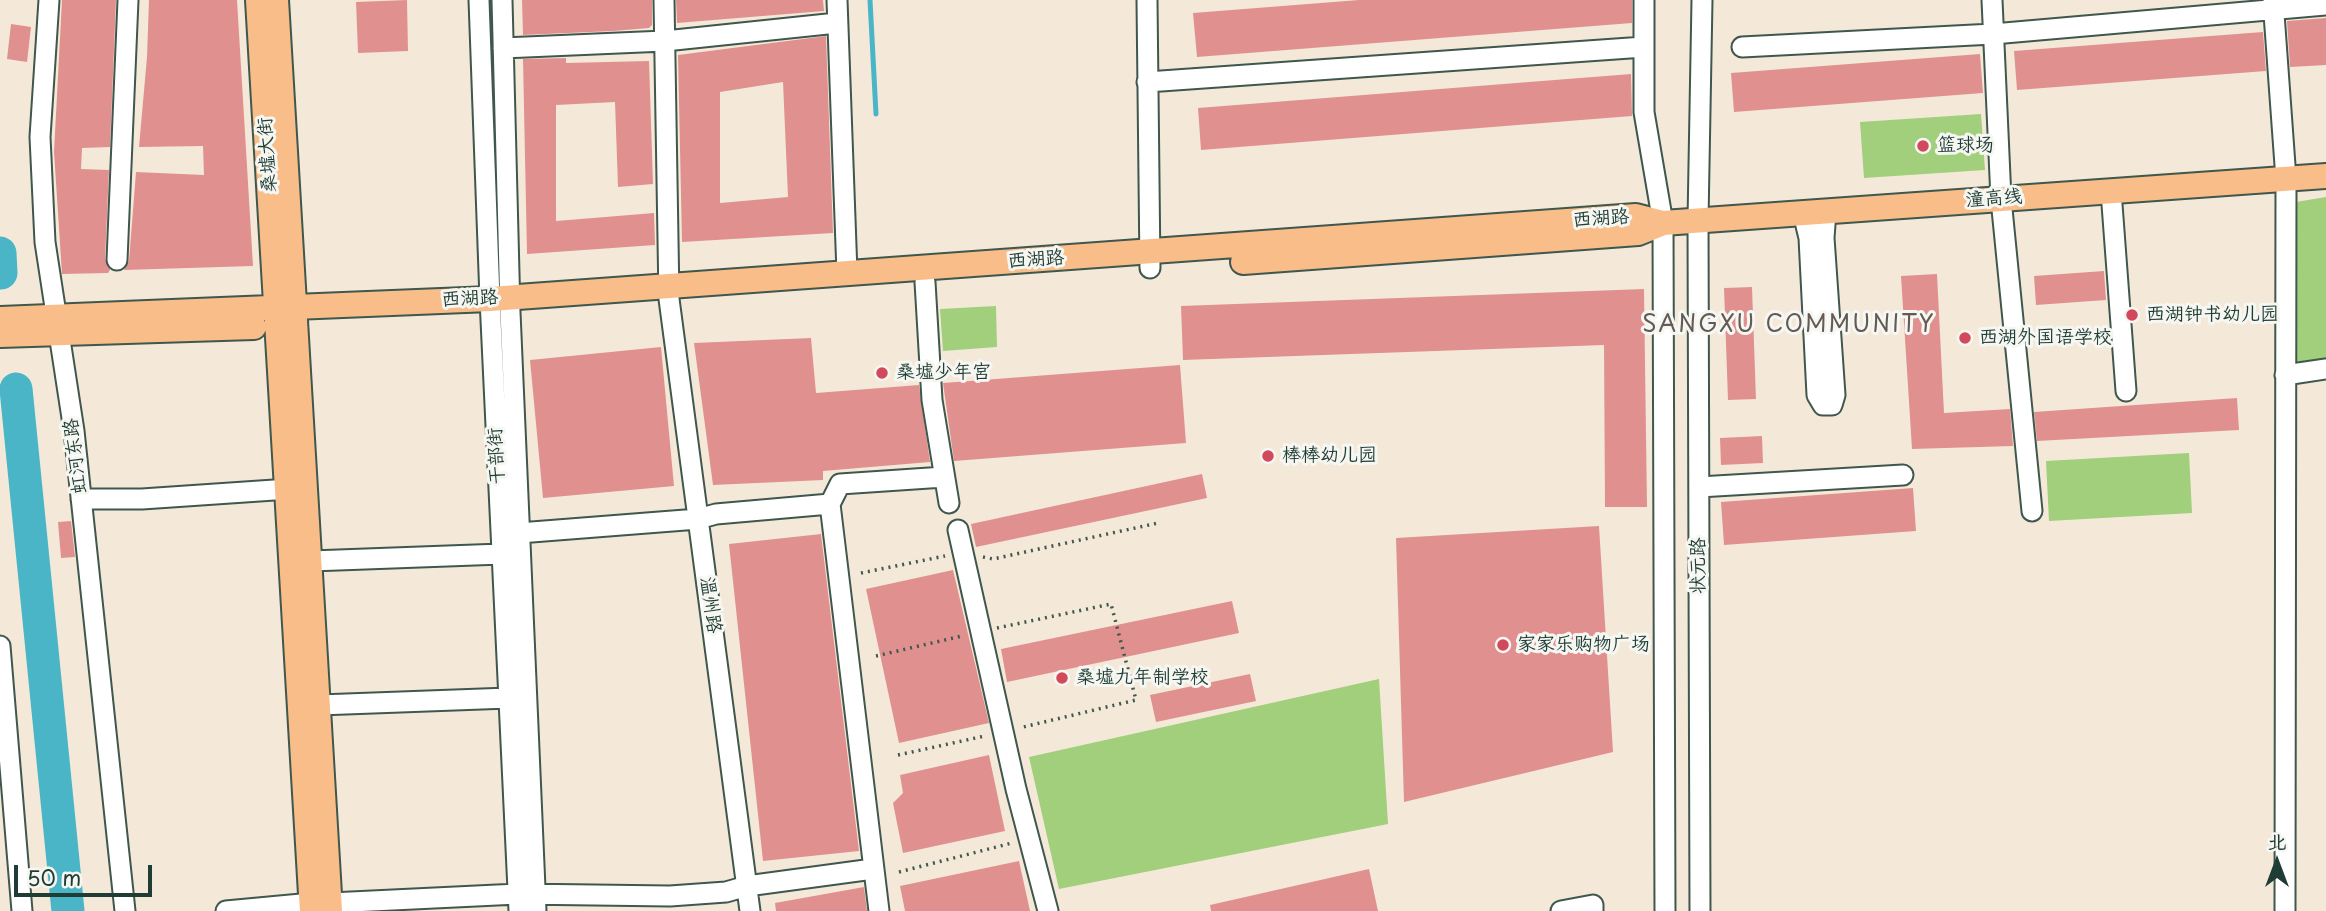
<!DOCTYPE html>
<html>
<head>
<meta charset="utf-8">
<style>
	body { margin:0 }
	#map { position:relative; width:2326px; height:911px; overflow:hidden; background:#f4e9d8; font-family:"Playpen Sans","LXGW WenKai TC",sans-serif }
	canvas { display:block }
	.north { position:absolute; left:2242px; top:827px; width:70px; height:70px; -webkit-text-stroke:5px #f6f6f2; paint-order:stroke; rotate:0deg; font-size:19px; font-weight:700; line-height:28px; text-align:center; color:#1f3d34 }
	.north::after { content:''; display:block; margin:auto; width:24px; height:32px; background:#1f3d34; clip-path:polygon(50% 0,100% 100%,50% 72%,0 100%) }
	.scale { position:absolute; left:14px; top:865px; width:138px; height:32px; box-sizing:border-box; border:4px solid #1f3d34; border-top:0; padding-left:9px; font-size:21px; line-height:24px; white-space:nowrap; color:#1f3d34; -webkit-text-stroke:5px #f6f6f2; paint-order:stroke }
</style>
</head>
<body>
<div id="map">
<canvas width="2326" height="911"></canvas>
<div class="north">北</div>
<div class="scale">50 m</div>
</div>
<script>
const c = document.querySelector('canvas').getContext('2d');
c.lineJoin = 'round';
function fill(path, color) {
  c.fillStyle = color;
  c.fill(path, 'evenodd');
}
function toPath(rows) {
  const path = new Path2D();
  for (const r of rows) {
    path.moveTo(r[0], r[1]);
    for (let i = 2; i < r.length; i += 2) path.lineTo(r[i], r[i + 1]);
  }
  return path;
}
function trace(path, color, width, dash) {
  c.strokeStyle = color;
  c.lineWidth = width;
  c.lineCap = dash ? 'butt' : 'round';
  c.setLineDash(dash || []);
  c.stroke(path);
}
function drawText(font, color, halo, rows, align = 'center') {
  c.font = font + ' "Playpen Sans","LXGW WenKai TC",sans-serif';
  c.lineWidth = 6;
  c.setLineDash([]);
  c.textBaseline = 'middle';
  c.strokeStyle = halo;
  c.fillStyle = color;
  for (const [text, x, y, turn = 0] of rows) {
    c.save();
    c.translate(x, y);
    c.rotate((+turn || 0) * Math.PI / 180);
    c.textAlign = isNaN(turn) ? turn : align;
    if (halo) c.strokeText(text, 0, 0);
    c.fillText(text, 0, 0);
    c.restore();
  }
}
const green = toPath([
	[1981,114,1985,170,1864,178,1860,122],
	[2326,197,2326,360,2293,365,2296,202],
	[996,306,997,347,943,351,940,309],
	[2189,453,2192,513,2049,521,2046,461],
	[1379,679,1388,824,1059,889,1029,757]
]);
const stream = toPath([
	[870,0,876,114]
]);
const river = toPath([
	[0,253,1,273],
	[16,389,68,911]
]);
const building = toPath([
	[62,0,116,0,110,147,82,148,81,169,109,170,105,259,110,270,108,273,62,274,54,152],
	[149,0,237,0,253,266,124,270,129,261,136,172,204,175,203,146,139,147,147,57],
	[407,0,408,51,358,53,356,2],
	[522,0,652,0,652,25,649,28,613,31,523,35],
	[676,0,823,0,824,11,677,23],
	[1359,0,1632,0,1632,23,1197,57,1193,13],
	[2326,18,2326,65,2290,67,2287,21],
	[11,24,31,27,27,62,7,59],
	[2263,32,2266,71,2017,90,2014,51],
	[826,36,833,233,682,242,678,55],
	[783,82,788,197,720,203,720,92],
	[1980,54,1983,93,1734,112,1731,73],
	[566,58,566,63,649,61,653,184,618,187,615,102,556,105,556,221,654,213,655,245,527,254,523,59],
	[1631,74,1632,116,1201,150,1198,108],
	[2104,271,2106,300,2036,305,2034,276],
	[1937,274,1944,413,2010,409,2013,446,1912,449,1901,276],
	[1752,287,1756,399,1728,400,1724,288],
	[1644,289,1647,507,1605,507,1604,345,1183,360,1181,306],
	[811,338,816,393,919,385,930,462,823,471,823,480,713,485,694,343],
	[661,347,674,486,543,498,530,360],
	[1180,365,1186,443,954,461,943,383],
	[2237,398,2239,430,2037,441,2034,412],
	[1762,436,1763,463,1721,465,1720,438],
	[1202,474,1207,498,976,547,971,524],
	[1913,488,1916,531,1724,545,1721,502],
	[71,521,75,557,61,558,58,522],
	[1599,526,1613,752,1404,802,1396,538],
	[821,534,859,851,763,861,729,544],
	[953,570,989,723,899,743,866,589],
	[1232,601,1239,633,1007,682,1001,649],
	[1250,674,1256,701,1156,722,1150,695],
	[989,755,1005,831,903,853,893,803,903,793,900,775],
	[1019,861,1030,911,905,911,900,886],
	[1369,869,1378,911,1211,911,1210,905],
	[864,887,867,911,776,911,775,903]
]);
const path = toPath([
	[983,557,993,559,1158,523],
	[861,573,945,556],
	[997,628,1111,604,1136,700,1019,728],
	[876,656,962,636],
	[898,755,985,736],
	[899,872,1012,843]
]);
const minor = toPath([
	[49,0,40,137,45,242,74,431,125,911],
	[479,0,490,299,519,911],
	[502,0,510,312,536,911],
	[664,0,669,299,750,911],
	[837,0,847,273],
	[1147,0,1150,268],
	[1644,0,1644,112,1663,223,1665,911],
	[1992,0,2001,199,2032,511],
	[2273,0,2286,179,2285,911],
	[1742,47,1993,34,2326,5],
	[503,48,665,41,837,23],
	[1147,82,1644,47],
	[2111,191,2126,391],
	[1803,213,1809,238,1817,395,1823,405,1832,405,1835,395,1824,238,1826,211],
	[117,260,128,0],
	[925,282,932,400,949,503],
	[2285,375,2326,369],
	[1699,487,1903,475],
	[81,499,142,499,289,489],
	[830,504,879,911],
	[958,530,1016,789,1048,911],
	[311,561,502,554,519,533,698,519,716,514,830,504,840,484,944,477],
	[0,646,22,911],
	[319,705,509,698],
	[330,903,518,894,670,896,726,892,747,886,873,869],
	[226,911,312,903],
	[1561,911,1593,905,1593,911],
	[1700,911,1698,220,1702,0]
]);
const major = toPath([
	[258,0,312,911],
	[276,0,330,911],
	[1243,262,1638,233,1663,223],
	[0,319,490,299,1636,216,1663,223,2326,176],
	[0,335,254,327]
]);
const markers = [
	[1923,146,7,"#d1495b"],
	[2132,315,7,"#d1495b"],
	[1965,338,7,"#d1495b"],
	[882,373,7,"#d1495b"],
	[1268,456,7,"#d1495b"],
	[1503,645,7,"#d1495b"],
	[1062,678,7,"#d1495b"]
];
const poiNames = [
	["篮球场",1937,146],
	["西湖钟书幼儿园",2146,315],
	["西湖外国语学校",1979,338],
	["桑墟少年宫",896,373],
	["棒棒幼儿园",1282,456],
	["家家乐购物广场",1517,645],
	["桑墟九年制学校",1076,678]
];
const streetNames = [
	["桑墟大街",268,155,-94],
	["潼高线",1994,199,-4],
	["西湖路",1601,219,-4],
	["西湖路",1036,260,-4],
	["西湖路",470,299,-3],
	["虹河东路",76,456,-97],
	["干部街",497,456,-93],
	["状元路",1699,566,-90],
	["温州路",710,605,82]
];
const quarterNames = [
	["SANGXU COMMUNITY",1789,326]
];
fill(green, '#a1cf7c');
trace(stream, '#4ab5c7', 5);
trace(river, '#4ab5c7', 33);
fill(building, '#e0918f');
trace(minor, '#3f574d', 23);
trace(major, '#3f574d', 28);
trace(path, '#3f574d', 3.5, [2, 5]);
trace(minor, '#fff', 19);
trace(major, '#f8bd89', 24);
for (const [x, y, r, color] of markers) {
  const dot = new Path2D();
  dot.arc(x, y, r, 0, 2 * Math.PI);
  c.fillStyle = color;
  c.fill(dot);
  trace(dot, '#f6f6f2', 2.5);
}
drawText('19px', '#1f3d34', '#f6f6f2', poiNames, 'left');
drawText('19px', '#1f3d34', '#f6f6f2', streetNames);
c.letterSpacing = '2px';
drawText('23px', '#635a54', '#f6f6f2', quarterNames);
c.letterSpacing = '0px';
</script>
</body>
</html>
